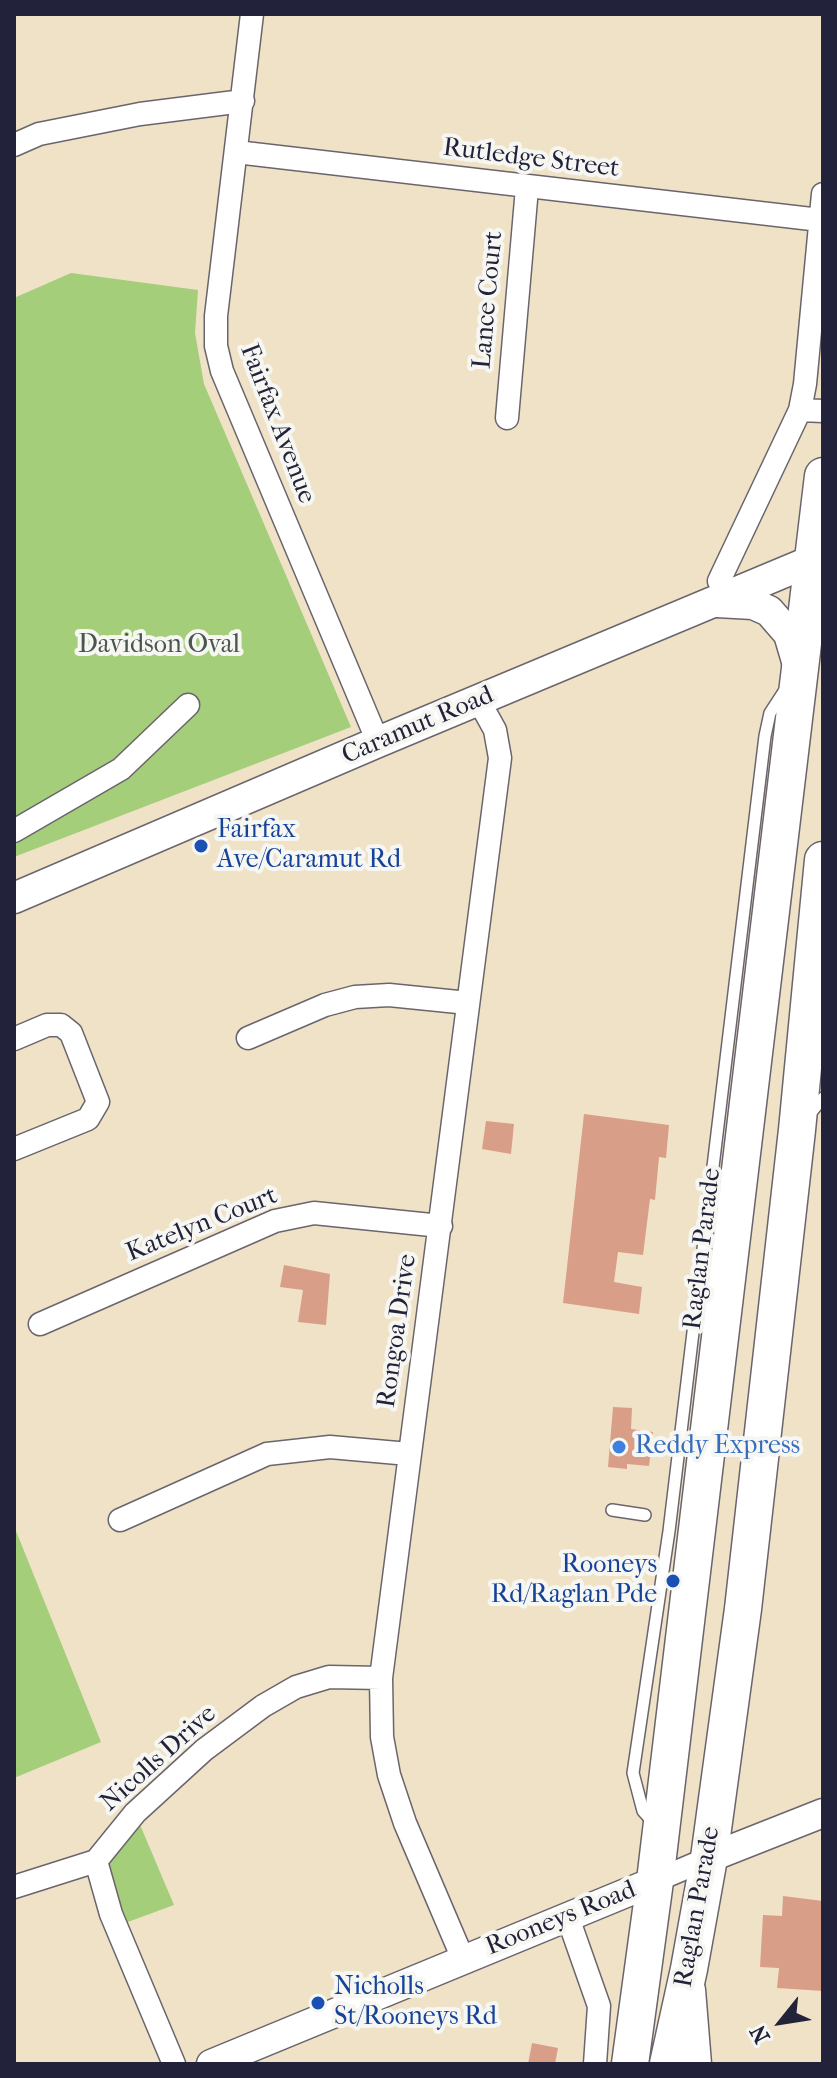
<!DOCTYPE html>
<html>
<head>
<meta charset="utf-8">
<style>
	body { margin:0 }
	#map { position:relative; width:837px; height:2078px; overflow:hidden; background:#f0e2c7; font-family:"IM FELL French Canon",serif }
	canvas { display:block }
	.frame { position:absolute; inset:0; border:16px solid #22223b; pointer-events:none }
	.north { position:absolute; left:741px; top:1982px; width:80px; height:80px; -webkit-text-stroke:6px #f6f6f2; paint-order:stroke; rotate:240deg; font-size:22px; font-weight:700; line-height:32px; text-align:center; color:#22223b }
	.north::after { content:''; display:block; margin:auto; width:28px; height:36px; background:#22223b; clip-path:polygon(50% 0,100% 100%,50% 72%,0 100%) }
</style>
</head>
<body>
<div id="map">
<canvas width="837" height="2078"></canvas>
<div class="frame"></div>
<div class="north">N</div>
</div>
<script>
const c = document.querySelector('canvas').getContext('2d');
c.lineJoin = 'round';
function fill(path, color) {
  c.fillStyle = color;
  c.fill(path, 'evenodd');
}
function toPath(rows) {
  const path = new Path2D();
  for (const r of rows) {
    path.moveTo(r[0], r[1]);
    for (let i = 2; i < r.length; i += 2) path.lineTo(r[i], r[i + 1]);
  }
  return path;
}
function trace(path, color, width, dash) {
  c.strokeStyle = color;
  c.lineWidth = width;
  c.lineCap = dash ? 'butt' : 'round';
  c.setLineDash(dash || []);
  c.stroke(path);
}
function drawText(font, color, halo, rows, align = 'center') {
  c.font = font + ' "IM FELL French Canon",serif';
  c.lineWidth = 8;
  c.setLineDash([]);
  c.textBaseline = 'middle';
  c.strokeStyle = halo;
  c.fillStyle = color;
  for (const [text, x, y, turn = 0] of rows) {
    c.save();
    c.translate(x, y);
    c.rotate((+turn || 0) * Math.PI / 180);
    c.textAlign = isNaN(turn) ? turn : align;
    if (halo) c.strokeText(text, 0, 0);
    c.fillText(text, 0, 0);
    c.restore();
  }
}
const green = toPath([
	[71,273,198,290,195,333,204,384,351,727,14,857,14,298],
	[14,1526,101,1742,14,1778],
	[135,1813,174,1905,117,1926,96,1861]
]);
const building = toPath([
	[584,1114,669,1125,666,1158,659,1157,655,1200,650,1199,643,1255,618,1252,614,1282,642,1287,639,1314,563,1303],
	[486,1121,514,1124,511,1154,482,1149],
	[284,1265,330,1274,326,1325,298,1322,303,1290,280,1287],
	[613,1407,632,1408,631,1429,653,1432,649,1466,627,1464,627,1469,608,1467],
	[783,1896,823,1901,823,1991,777,1988,779,1968,760,1967,763,1915,782,1916],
	[532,2043,558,2048,555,2064,528,2064]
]);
const service = toPath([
	[808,1116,823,1098],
	[612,1510,645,1515],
	[653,1822,643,1811,633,1773,669,1531,765,736,770,713,785,690]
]);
const minor = toPath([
	[252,14,216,316,216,346,222,371,378,742],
	[14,145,39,134,140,114,243,101],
	[236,152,820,220],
	[800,410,823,411],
	[507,418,527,188],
	[719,581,800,410,805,384,823,194],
	[14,831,121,769,188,705],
	[248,1038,325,1005,355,997,389,995,468,1003],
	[14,1039,47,1025,61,1025,71,1033,98,1102,88,1119,14,1149],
	[40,1324,275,1221,314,1213,441,1226],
	[120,1520,267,1454,330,1447,409,1454],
	[655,1881,709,1858],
	[14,1887,96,1861],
	[567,1915,599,2006,595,2064],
	[463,1959,405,1823,389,1775,382,1737,381,1678,500,758,495,730,479,701],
	[174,2064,111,1914,96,1861,135,1813,204,1750,263,1706,296,1687,329,1677,381,1678]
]);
const tertiary = toPath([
	[709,1858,823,1813],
	[691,1990,697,2064],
	[211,2064,655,1881]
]);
const secondary = toPath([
	[717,602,753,604,769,611,789,634,799,668],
	[14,898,378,742,823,556]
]);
const trunk = toPath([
	[630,2064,655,1881,823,476],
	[668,2064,689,1969,709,1858,743,1609,797,1130,823,860]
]);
const markers = [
	[201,846,8,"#1a4fb4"],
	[619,1447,8,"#3f7fe0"],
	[673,1581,8,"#1a4fb4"],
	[318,2003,8,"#1a4fb4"]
];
const streetNames = [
	["Rutledge Street",531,159,7],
	["Lance Court",489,300,-85],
	["Fairfax Avenue",277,424,69],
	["Caramut Road",418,726,-23],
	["Katelyn Court",202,1225,-22],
	["Raglan Parade",703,1249,-83],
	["Rongoa Drive",398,1331,-82],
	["Nicolls Drive",159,1759,-42],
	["Raglan Parade",698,1907,-80],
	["Rooneys Road",561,1919,-22]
];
const parkNames = [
	["Davidson Oval",159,646]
];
const transitNames = [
	["Fairfax",217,831],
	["Ave/Caramut Rd",217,861],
	["Rooneys",657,1566,"right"],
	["Rd/Raglan Pde",657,1596,"right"],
	["Nicholls",334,1988],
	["St/Rooneys Rd",334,2018]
];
const shopNames = [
	["Reddy Express",635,1447]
];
fill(green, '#a4ce7a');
fill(building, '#d99e88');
trace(service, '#6a656c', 14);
trace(minor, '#6a656c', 25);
trace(tertiary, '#6a656c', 31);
trace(secondary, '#6a656c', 33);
trace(trunk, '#6a656c', 39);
trace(service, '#fff', 11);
trace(minor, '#fff', 22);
trace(tertiary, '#fff', 28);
trace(secondary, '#fff', 30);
trace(trunk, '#fff', 36);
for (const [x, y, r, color] of markers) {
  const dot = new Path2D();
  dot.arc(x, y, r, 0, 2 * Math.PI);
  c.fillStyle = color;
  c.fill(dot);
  trace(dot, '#f6f6f2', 3);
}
drawText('26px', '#22223b', '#f6f6f2', streetNames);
drawText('26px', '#49564e', '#f6f6f2', parkNames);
drawText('26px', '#164399', '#f6f6f2', transitNames, 'left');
drawText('26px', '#366cbe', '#f6f6f2', shopNames, 'left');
</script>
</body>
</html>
